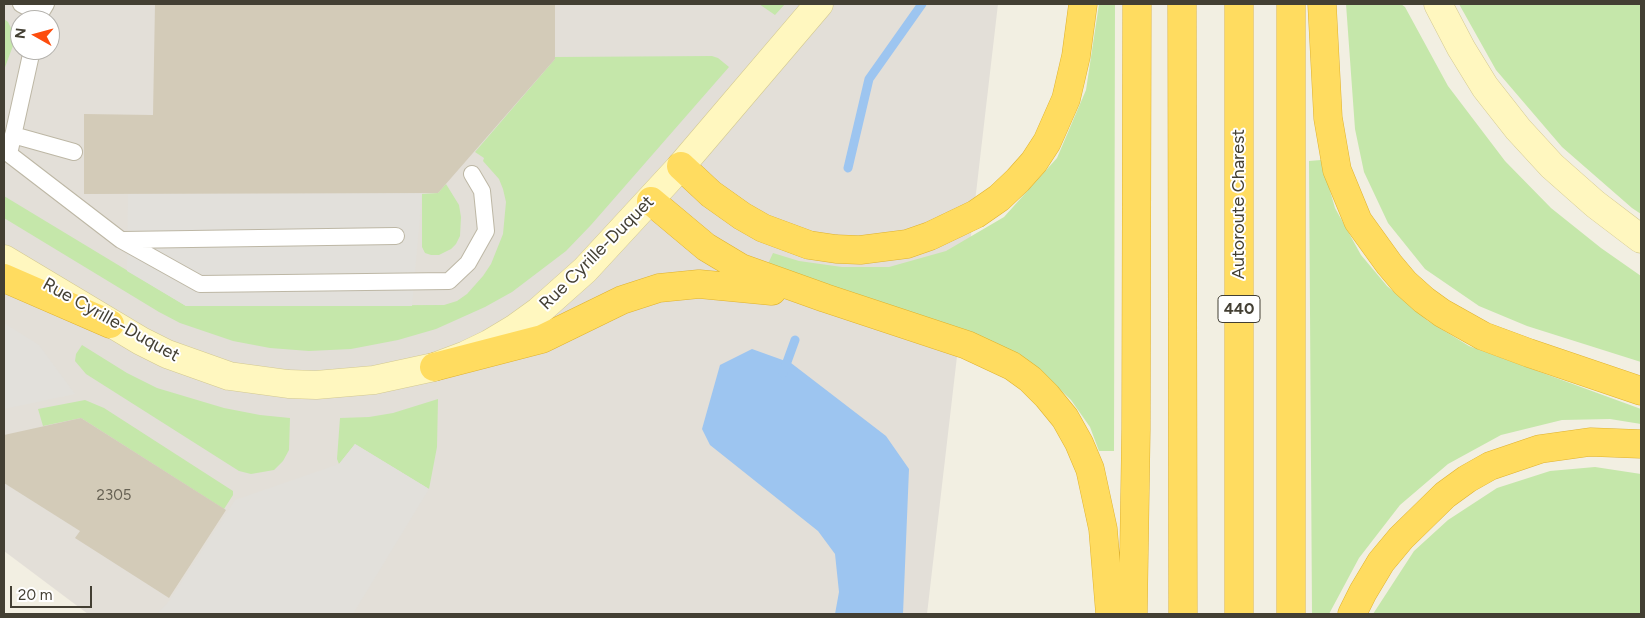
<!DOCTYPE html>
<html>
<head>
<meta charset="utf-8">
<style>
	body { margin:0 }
	#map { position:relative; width:1645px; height:618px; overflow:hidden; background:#f2efe2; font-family:Figtree,sans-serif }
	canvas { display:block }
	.frame { position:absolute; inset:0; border:5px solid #433f33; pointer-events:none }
	.north { position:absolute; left:10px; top:10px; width:50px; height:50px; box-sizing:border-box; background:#fff; border:1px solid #b4b2ad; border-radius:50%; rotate:277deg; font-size:14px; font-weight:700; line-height:20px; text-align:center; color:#433f33 }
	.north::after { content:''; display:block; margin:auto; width:18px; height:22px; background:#fd4d0e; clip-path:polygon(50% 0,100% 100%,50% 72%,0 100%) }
	.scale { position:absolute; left:10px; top:586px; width:82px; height:22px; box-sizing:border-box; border:2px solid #433f33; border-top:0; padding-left:6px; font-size:15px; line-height:18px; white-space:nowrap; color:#433f33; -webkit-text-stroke:4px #fff; paint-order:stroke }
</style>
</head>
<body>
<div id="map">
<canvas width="1645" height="618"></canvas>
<div class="frame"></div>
<div class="north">N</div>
<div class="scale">20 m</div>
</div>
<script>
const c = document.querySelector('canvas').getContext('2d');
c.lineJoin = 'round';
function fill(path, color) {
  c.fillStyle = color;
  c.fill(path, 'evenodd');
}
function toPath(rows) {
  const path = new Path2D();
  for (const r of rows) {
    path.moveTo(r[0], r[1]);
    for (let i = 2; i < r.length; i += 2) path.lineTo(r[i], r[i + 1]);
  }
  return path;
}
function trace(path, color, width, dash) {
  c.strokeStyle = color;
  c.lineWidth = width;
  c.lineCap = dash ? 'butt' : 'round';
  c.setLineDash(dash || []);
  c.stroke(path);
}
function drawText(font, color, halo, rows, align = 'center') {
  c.font = font + ' Figtree,sans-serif';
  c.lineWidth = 4;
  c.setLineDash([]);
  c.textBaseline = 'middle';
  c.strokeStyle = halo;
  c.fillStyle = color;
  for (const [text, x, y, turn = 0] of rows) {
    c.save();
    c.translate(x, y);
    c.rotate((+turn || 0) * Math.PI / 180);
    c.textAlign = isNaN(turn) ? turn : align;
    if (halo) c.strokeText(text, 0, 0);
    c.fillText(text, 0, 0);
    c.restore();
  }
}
const industrial = toPath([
	[4,4,998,4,927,614,88,614,4,551],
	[20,20,50,20,50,50,20,50]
]);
const green = toPath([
	[759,4,785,4,775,15],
	[1099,4,1115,4,1114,451,1099,451,1090,427,1071,400,1038,368,995,343,767,266,773,253,799,261,842,267,889,267,946,251,1004,217,1057,158,1086,90],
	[1346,4,1401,4,1405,7,1448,86,1505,161,1551,208,1601,248,1641,276,1641,362,1527,326,1479,306,1425,269,1388,223,1364,172,1355,129],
	[1459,4,1641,4,1641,214,1632,208,1562,147,1496,70],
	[4,19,8,22,13,32,14,43,4,70],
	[712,56,718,58,729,67,591,225,566,251,512,292,485,307,436,329,398,340,351,349,309,351,270,348,233,341,180,323,159,312,4,218,4,196,186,306,444,305,457,301,467,294,483,276,491,264,503,234,506,202,503,189,499,179,483,161,484,158,475,152,555,59,555,57],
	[1321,160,1335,208,1361,255,1387,286,1428,321,1469,346,1641,409,1641,424,1610,419,1562,420,1501,435,1448,464,1400,505,1359,558,1329,614,1312,614,1309,161],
	[446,184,459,205,461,217,460,236,456,244,451,249,439,255,431,255,425,253,422,247,422,194,438,193],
	[82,345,127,373,157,388,224,408,260,415,290,418,289,450,283,461,274,470,251,474,239,471,86,374,75,361,76,354],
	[438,399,437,447,429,489,355,444,339,464,337,459,340,418,369,417,393,413],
	[85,400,104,408,233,491,233,495,224,509,81,418,43,426,38,409],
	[1595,467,1641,474,1641,614,1373,614,1414,551,1448,520,1497,488,1550,471]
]);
const parking = toPath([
	[422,193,412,306,186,306,127,271,128,194],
	[4,323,39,345,75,394,4,409],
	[355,444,429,489,353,614,157,614,169,601,235,500,339,464]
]);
const water = toPath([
	[752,349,791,363,886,436,909,469,903,614,835,614,839,592,835,554,818,531,710,445,702,429,720,365]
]);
const stream = toPath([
	[848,168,869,79,922,4],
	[783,373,795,340]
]);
const building = toPath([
	[155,4,555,4,555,59,438,193,84,194,84,114,153,115],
	[81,418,226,510,169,598,75,538,80,531,4,483,4,435]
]);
const lane = toPath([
	[21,4,40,14,46,4],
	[32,50,9,154,121,240,200,284,449,281,468,263,486,231,482,191,472,174],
	[13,135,74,152],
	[123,240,396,236]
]);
const secondary = toPath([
	[1438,4,1461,48,1485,87,1518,129,1552,166,1595,204,1641,239],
	[4,259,141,341,167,354,229,376,288,384,316,385,374,380,434,367,466,355,489,344,514,329,539,311,585,270,681,166,819,4]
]);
const highway = toPath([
	[1182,4,1183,614],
	[1239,4,1239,614],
	[1291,4,1291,614],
	[1322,4,1328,118,1337,170,1358,221,1389,264,1405,283,1424,300,1442,313,1483,336,1529,353,1641,391],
	[681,166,711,194,742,216,763,228,809,245,836,249,860,250,907,244,930,236,976,214,999,198,1018,180,1034,162,1047,142,1066,99,1076,56,1083,4],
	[651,201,706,247,741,268,825,298,967,345,1012,366,1030,379,1047,396,1065,418,1079,443,1090,469,1103,529,1110,614],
	[4,278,110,324],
	[434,367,542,339,622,300,659,288,699,284,772,291],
	[1133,614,1136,429,1137,4],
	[1352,614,1363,592,1381,562,1401,538,1445,495,1467,479,1490,466,1540,449,1590,442,1641,444]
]);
const numberNames = [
	["2305",114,496]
];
const shields = [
	[1239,309,42]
];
const shieldNames = [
	["440",1239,309]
];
const streetNames = [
	["Autoroute Charest",1239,204,-90],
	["Rue Cyrille-Duquet",597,253,-45],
	["Rue Cyrille-Duquet",111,320,29]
];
fill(industrial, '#e3dfd8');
fill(green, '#c5e7aa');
fill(parking, '#e2e0db');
fill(water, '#9dc5f0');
trace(stream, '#9dc5f0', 9);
fill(building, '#d3cbb8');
trace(lane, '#bdb7a5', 18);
trace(secondary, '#d3c991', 29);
trace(highway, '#dfb22f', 29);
trace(lane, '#fff', 16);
trace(secondary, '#fff7bf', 28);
trace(highway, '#ffdc60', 28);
drawText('15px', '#676254', null, numberNames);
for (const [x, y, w] of shields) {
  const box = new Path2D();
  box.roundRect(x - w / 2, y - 13.5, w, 27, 4);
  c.fillStyle = '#fff';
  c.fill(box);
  trace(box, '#433f33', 1);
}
drawText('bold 16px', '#433f33', null, shieldNames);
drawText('18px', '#433f33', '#fff', streetNames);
</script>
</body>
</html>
